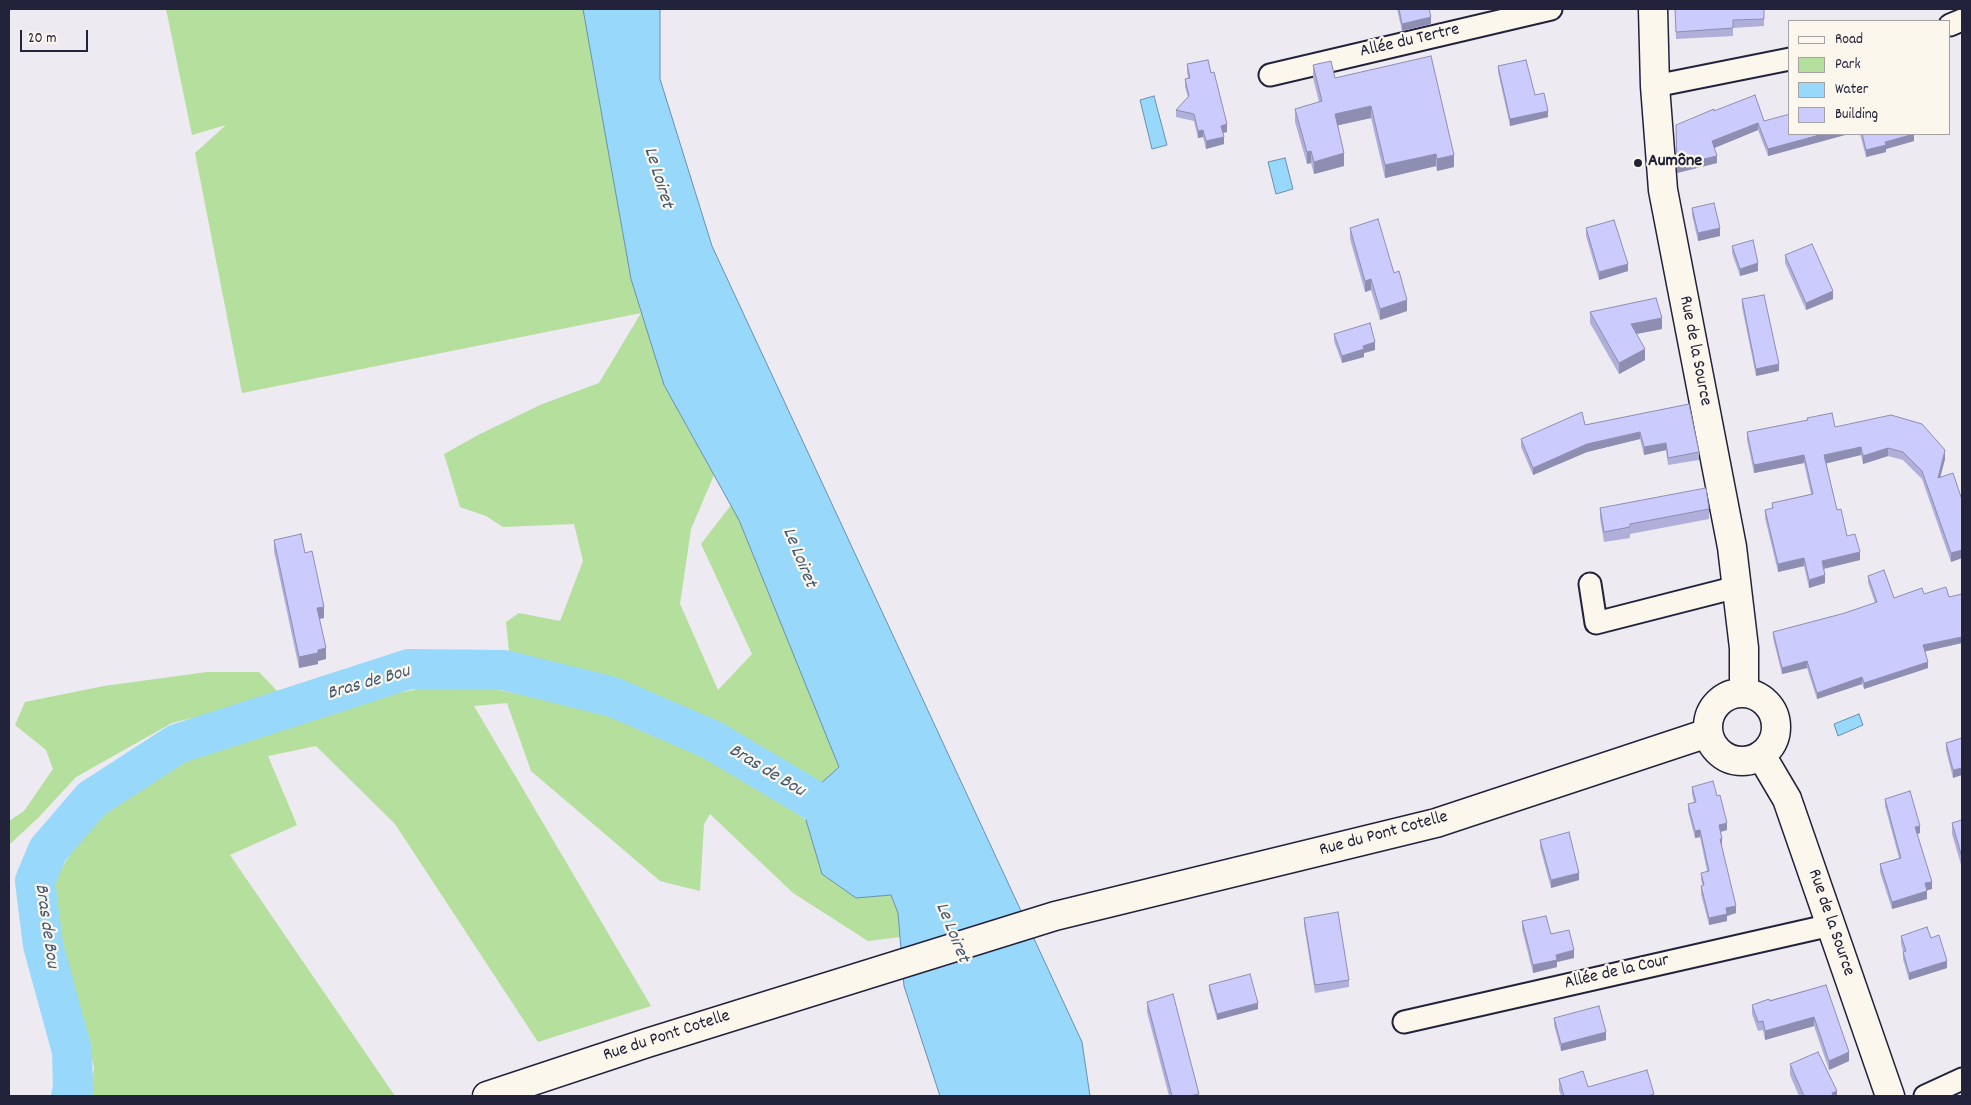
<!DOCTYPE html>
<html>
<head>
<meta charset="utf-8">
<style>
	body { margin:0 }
	#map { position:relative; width:1971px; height:1105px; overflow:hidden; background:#edeaf1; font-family:Dekko,sans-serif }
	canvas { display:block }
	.frame { position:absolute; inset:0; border:10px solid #22223b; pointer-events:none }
	.legend { position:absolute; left:1788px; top:20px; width:162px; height:115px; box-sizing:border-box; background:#fbf7ec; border:1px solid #a4a2a5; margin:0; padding:6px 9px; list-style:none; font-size:15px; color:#22223b }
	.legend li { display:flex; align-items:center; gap:10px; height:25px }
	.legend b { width:25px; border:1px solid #a4a2a5 }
	.scale { position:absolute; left:20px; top:30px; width:68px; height:22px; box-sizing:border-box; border:2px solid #22223b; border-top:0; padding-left:6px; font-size:15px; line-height:18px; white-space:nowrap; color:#22223b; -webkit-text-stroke:4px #fbf7ec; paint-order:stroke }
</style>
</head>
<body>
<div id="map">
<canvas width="1971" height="1105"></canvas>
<div class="frame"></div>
<ul class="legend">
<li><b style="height:6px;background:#fbf7ec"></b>Road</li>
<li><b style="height:14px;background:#b5df9c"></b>Park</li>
<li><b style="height:14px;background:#98d8fa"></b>Water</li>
<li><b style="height:14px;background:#cbcbfe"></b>Building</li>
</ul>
<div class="scale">20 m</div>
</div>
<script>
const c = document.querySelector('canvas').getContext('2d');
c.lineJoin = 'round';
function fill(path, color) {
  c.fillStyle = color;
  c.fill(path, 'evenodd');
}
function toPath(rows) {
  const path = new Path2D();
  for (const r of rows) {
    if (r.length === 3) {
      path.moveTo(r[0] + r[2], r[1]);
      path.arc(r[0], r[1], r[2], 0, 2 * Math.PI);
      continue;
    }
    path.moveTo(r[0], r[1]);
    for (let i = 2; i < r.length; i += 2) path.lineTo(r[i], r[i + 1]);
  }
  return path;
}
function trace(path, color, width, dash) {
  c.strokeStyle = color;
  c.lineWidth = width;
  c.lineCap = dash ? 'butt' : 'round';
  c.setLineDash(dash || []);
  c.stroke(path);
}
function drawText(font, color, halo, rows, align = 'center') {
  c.font = font + ' Dekko,sans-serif';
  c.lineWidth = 4.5;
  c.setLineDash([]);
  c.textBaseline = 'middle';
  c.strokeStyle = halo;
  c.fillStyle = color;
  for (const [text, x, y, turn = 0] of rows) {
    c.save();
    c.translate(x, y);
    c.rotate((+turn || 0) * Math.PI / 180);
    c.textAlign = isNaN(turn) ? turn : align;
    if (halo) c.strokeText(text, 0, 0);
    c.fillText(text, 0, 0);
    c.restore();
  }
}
const green = toPath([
	[166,9,583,9,631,279,664,385,714,475,691,529,680,604,718,690,752,654,701,544,731,505,739,520,840,767,818,786,708,721,531,657,509,651,506,622,519,613,560,621,583,561,574,524,503,527,486,516,460,507,444,454,480,434,540,405,599,383,641,313,242,393,195,153,226,125,192,135],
	[207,672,259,672,282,696,172,723,76,777,39,817,9,845,9,821,24,811,53,769,46,750,15,725,25,702,104,686],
	[469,684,633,717,765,790,806,820,822,874,856,898,891,895,898,913,900,937,868,941,793,893,710,814,704,824,700,891,660,881,531,771,507,703,474,706,651,1006,538,1042,395,824,316,746,268,756,297,825,230,855,395,1096,89,1096,94,1068,85,1023,71,997,57,948,52,904,56,878,74,847,97,816,170,767,220,743,381,697,426,687]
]);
const water = toPath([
	[583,9,660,9,660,79,712,246,1082,1042,1090,1096,940,1096,904,986,898,913,891,895,856,898,822,874,806,820,818,786,839,767,739,520,664,385,631,279,583,9],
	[1154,96,1167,145,1152,149,1140,100,1154,96],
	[1285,158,1293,189,1276,194,1268,162,1285,158],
	[1859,714,1863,725,1838,736,1834,724,1859,714]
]);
const river = toPath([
	[71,1096,73,1091,72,1051,43,945,35,881,48,850,92,799,177,744,409,669,504,670,613,697,712,740,833,812,858,831]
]);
const street = toPath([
	[1950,25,1962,20],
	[1270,75,1551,9],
	[1655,86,1790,59],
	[1590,584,1596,623,1737,587],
	[1404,1022,1831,925],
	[1925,1096,1962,1079]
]);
const secondary = toPath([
	[1653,9,1655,86,1663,190,1732,547,1744,648,1744,693],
	[1742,727,34],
	[1761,755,1787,799,1890,1096],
	[487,1096,647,1043,1055,916,1436,823,1708,733]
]);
const wall = toPath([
	[1397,9,1429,9,1431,24,1402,31],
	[1675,9,1764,9,1764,26,1733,28,1733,36,1676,39],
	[1187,64,1211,73,1227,132,1223,133,1224,144,1206,149,1203,137,1198,138,1194,121,1176,117,1176,110,1188,97,1185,87,1185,79,1188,79,1187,72],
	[1313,65,1335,78,1454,167,1437,171,1436,166,1385,178,1371,118,1338,125,1344,166,1314,174,1311,163,1307,164,1295,122,1295,109,1319,102,1313,78],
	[1498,66,1535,95,1548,117,1510,126,1498,72],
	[1714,111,1764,121,1845,134,1845,135,1768,156,1758,130,1714,148,1717,163,1677,173,1676,132],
	[1860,134,1914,134,1914,141,1886,149,1886,152,1866,157],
	[1692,208,1720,236,1698,241,1692,215],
	[1350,228,1394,273,1407,311,1380,320,1371,290,1365,292,1350,239],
	[1586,228,1628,271,1599,280,1586,236],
	[1732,246,1758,271,1740,276,1732,253],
	[1785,255,1833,299,1806,310,1785,263],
	[1742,299,1779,371,1756,376,1742,307],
	[1590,312,1662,329,1636,334,1645,360,1619,374,1590,323],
	[1334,334,1375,350,1364,353,1364,357,1342,363,1334,341],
	[1689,404,1699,452,1699,460,1668,465,1666,450,1644,455,1640,439,1587,452,1533,475,1521,447,1521,439,1585,425],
	[1835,427,1945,459,1940,477,1962,500,1962,558,1951,562,1922,479,1903,460,1888,456,1863,464,1861,455,1826,463,1837,510,1847,536,1860,560,1824,569,1825,583,1809,588,1804,566,1778,572,1765,518,1765,510,1772,509,1772,503,1811,494,1804,463,1754,473,1747,440,1747,432],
	[1600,508,1709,509,1709,519,1630,534,1630,538,1604,542,1600,518],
	[274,540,305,553,324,618,320,619,326,659,318,661,318,664,299,668,274,551],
	[1868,576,1894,598,1924,594,1949,597,1962,594,1962,643,1925,651,1928,668,1864,689,1862,684,1817,699,1807,668,1782,674,1773,638,1773,632,1845,613,1875,603,1868,582],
	[1962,738,1953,778,1946,750,1946,743],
	[1692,787,1717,796,1727,830,1721,832,1722,846,1721,846,1736,913,1727,916,1727,921,1709,925,1701,894,1701,886,1703,886,1701,880,1701,873,1707,871,1700,837,1695,838,1688,811,1688,804,1694,802,1692,794],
	[1885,799,1920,833,1917,834,1932,889,1927,890,1927,899,1892,909,1880,872,1880,864,1899,858,1885,806],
	[1962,820,1962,868,1952,834,1952,823],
	[1540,840,1579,880,1551,888,1540,847],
	[1304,918,1349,980,1349,987,1315,993,1304,925],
	[1522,921,1551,934,1574,958,1557,962,1557,967,1533,973,1522,929],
	[1901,936,1931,938,1947,968,1909,980,1903,959,1903,952,1901,943],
	[1209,985,1258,1009,1217,1020,1209,991],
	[1826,985,1849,1061,1829,1070,1814,1026,1765,1040,1763,1030,1758,1031,1752,1014,1752,1005],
	[1147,1002,1199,1096,1169,1096,1147,1012],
	[1554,1018,1606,1040,1561,1051,1554,1025],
	[1790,1064,1837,1096,1799,1096,1790,1075],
	[1559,1079,1588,1087,1654,1096,1561,1096,1559,1090]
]);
const shadedWall = toPath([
	[1431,17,1431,24,1402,31,1402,24],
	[1371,106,1371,118,1335,126,1335,114],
	[1548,111,1548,117,1510,126,1510,119],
	[1758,123,1758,130,1712,149,1712,141],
	[1227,124,1227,132,1221,133,1221,126],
	[1203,130,1203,137,1198,138,1198,131],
	[1823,134,1845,134,1845,135,1768,156,1768,149],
	[1914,134,1914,141,1886,149,1886,152,1866,157,1866,150,1885,142],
	[1224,137,1224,144,1206,149,1206,141],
	[1311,151,1311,163,1307,164,1307,152],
	[1344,153,1344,166,1314,174,1314,162],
	[1436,154,1436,166,1385,178,1385,165],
	[1454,155,1454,167,1437,171,1437,159],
	[1717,156,1717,163,1677,173,1677,165],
	[1720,228,1720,236,1698,241,1698,233],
	[1758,263,1758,271,1740,276,1740,269],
	[1628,264,1628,271,1599,280,1599,272],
	[1371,279,1371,290,1365,292,1365,281],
	[1833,291,1833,299,1806,310,1806,303],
	[1407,300,1407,311,1380,320,1380,309],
	[1662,318,1662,329,1631,335,1631,324],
	[1375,342,1375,350,1364,353,1364,357,1342,363,1342,356,1363,346],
	[1645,349,1645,360,1619,374,1619,363],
	[1779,364,1779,371,1756,376,1756,369],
	[1640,432,1640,439,1587,452,1533,475,1533,468,1587,444],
	[1666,443,1666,450,1644,455,1644,447],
	[1861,447,1861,455,1824,464,1824,455],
	[1888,448,1888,456,1863,464,1863,456],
	[1945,450,1945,459,1938,486,1938,478],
	[1804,455,1804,463,1754,473,1754,465],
	[1962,550,1962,558,1951,562,1951,553],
	[1860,552,1860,560,1822,569,1822,561],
	[1804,558,1804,566,1778,572,1778,564],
	[1825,575,1825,583,1809,588,1809,580],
	[324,607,324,618,317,619,317,608],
	[1962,637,1962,643,1923,652,1923,645],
	[326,648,326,659,318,661,318,664,299,668,299,657,318,650],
	[1807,661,1807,668,1782,674,1782,668],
	[1928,662,1928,668,1864,689,1864,683],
	[1862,677,1862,684,1817,699,1817,693],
	[1962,768,1962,775,1953,778,1953,770],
	[1727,823,1727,830,1719,832,1719,825],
	[1920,826,1920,833,1915,835,1915,827],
	[1700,830,1700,837,1695,838,1695,831],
	[1720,839,1722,839,1722,846,1720,847],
	[1579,873,1579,880,1551,888,1551,880],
	[1932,882,1932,889,1925,891,1925,883],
	[1927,891,1927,899,1892,909,1892,902],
	[1736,906,1736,913,1727,916,1727,921,1709,925,1709,918,1726,908],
	[1574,950,1574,958,1557,962,1557,967,1533,973,1533,965,1556,955],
	[1947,961,1947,968,1909,980,1909,973],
	[1258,1003,1258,1009,1217,1020,1217,1014],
	[1814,1017,1814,1026,1765,1040,1765,1031],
	[1606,1032,1606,1040,1561,1051,1561,1044],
	[1849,1052,1849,1061,1829,1070,1829,1061],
	[1837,1091,1837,1096,1832,1096,1832,1093]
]);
const building = toPath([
	[1399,9,1429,9,1431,17,1402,24,1399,9],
	[1675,9,1764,9,1764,19,1733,20,1733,28,1676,32,1675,9],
	[1431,56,1454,155,1437,159,1436,154,1385,165,1371,106,1335,114,1344,153,1314,162,1311,151,1307,152,1295,109,1322,101,1313,65,1331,61,1335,78,1431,56],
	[1208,60,1211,73,1214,72,1227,124,1221,126,1224,137,1206,141,1203,130,1198,131,1194,114,1176,110,1189,96,1185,79,1190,78,1187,64,1208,60],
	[1526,60,1535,95,1544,93,1548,111,1510,119,1498,66,1526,60],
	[1755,95,1764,121,1790,114,1790,134,1823,134,1768,149,1758,123,1712,141,1717,156,1677,165,1676,125,1714,109,1714,111,1755,95],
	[1862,134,1914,134,1885,142,1886,145,1866,150,1862,134],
	[1714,203,1720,228,1698,233,1692,208,1714,203],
	[1378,219,1394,273,1399,271,1407,300,1380,309,1371,279,1365,281,1350,228,1378,219],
	[1614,220,1628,264,1599,272,1586,228,1614,220],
	[1753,240,1758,263,1740,269,1732,246,1753,240],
	[1812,244,1833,291,1806,303,1785,255,1812,244],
	[1764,295,1779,364,1756,369,1742,299,1764,295],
	[1656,298,1662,318,1631,324,1645,349,1619,363,1590,312,1656,298],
	[1370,323,1375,342,1363,346,1364,349,1342,356,1334,334,1370,323],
	[1689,404,1699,452,1668,458,1666,443,1644,447,1640,432,1587,444,1533,468,1521,439,1582,412,1585,425,1689,404],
	[1832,413,1835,427,1891,415,1922,424,1945,450,1938,478,1953,473,1962,500,1962,550,1951,553,1922,471,1903,452,1888,448,1863,456,1861,447,1824,455,1837,510,1841,509,1847,536,1855,534,1860,552,1822,561,1825,575,1809,580,1804,558,1778,564,1765,510,1773,508,1772,503,1813,494,1804,455,1754,465,1747,432,1808,420,1807,418,1832,413],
	[1706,488,1709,509,1630,524,1630,527,1604,532,1600,508,1706,488],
	[301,534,305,553,312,551,324,607,317,608,326,648,318,650,318,653,299,657,274,540,301,534],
	[1884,570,1894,598,1922,588,1924,594,1946,587,1949,597,1962,594,1962,637,1923,645,1928,662,1864,683,1862,677,1817,693,1807,661,1782,668,1773,632,1845,613,1877,602,1868,576,1884,570],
	[1962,738,1962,768,1953,770,1946,743,1962,738],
	[1713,781,1717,796,1720,795,1727,823,1719,825,1722,839,1720,839,1736,906,1726,908,1727,914,1709,918,1701,886,1704,885,1701,873,1709,871,1700,830,1695,831,1688,804,1696,802,1692,787,1713,781],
	[1910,791,1920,826,1915,827,1932,882,1925,883,1927,891,1892,902,1880,864,1901,858,1885,799,1910,791],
	[1962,820,1962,857,1952,823,1962,820],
	[1569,832,1579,873,1551,880,1540,840,1569,832],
	[1338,912,1349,980,1315,985,1304,918,1338,912],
	[1546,916,1551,934,1569,930,1574,950,1556,955,1557,960,1533,965,1522,921,1546,916],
	[1927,927,1931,938,1939,935,1947,961,1909,973,1903,952,1906,951,1901,936,1927,927],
	[1250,974,1258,1003,1217,1014,1209,985,1250,974],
	[1826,985,1849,1052,1829,1061,1814,1017,1765,1031,1763,1021,1758,1022,1752,1005,1769,999,1770,1001,1826,985],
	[1173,994,1199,1094,1190,1096,1172,1096,1147,1002,1173,994],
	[1599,1006,1606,1032,1561,1044,1554,1018,1599,1006],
	[1818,1052,1837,1091,1832,1093,1833,1096,1804,1096,1790,1064,1818,1052],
	[1647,1070,1654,1094,1647,1096,1564,1096,1559,1079,1583,1071,1588,1087,1647,1070]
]);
const markers = [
	[1638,163,5,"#22223b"]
];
const streetNames = [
	["Allée du Tertre",1410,42,-13],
	["Rue de la Source",1694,351,79],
	["Rue du Pont Cotelle",1384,835,-15],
	["Rue de la Source",1830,923,71],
	["Allée de la Cour",1617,973,-13],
	["Rue du Pont Cotelle",667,1037,-18]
];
const poiNames = [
	["Aumône",1648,163]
];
const waterNames = [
	["Le Loiret",657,178,73],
	["Le Loiret",798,558,68],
	["Bras de Bou",369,684,-16],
	["Bras de Bou",766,772,31],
	["Bras de Bou",45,926,82],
	["Le Loiret",951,933,68]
];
fill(green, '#b5df9c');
fill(water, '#98d8fa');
trace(water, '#698fae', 1);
trace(river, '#98d8fa', 40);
trace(street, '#22223b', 25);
trace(secondary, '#22223b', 31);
trace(street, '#fbf7ec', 21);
trace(secondary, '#fbf7ec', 28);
fill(wall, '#afafda');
fill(shadedWall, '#8e8eb2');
fill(building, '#cbcbfe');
trace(building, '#8e8eb2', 1);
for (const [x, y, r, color] of markers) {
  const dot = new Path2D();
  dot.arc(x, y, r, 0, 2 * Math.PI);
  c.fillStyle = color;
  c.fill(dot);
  trace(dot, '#fbf7ec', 2);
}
drawText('18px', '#22223b', '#fbf7ec', streetNames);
drawText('bold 18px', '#22223b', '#fbf7ec', poiNames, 'left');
drawText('italic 19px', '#455974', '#fbf7ec', waterNames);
</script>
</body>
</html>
